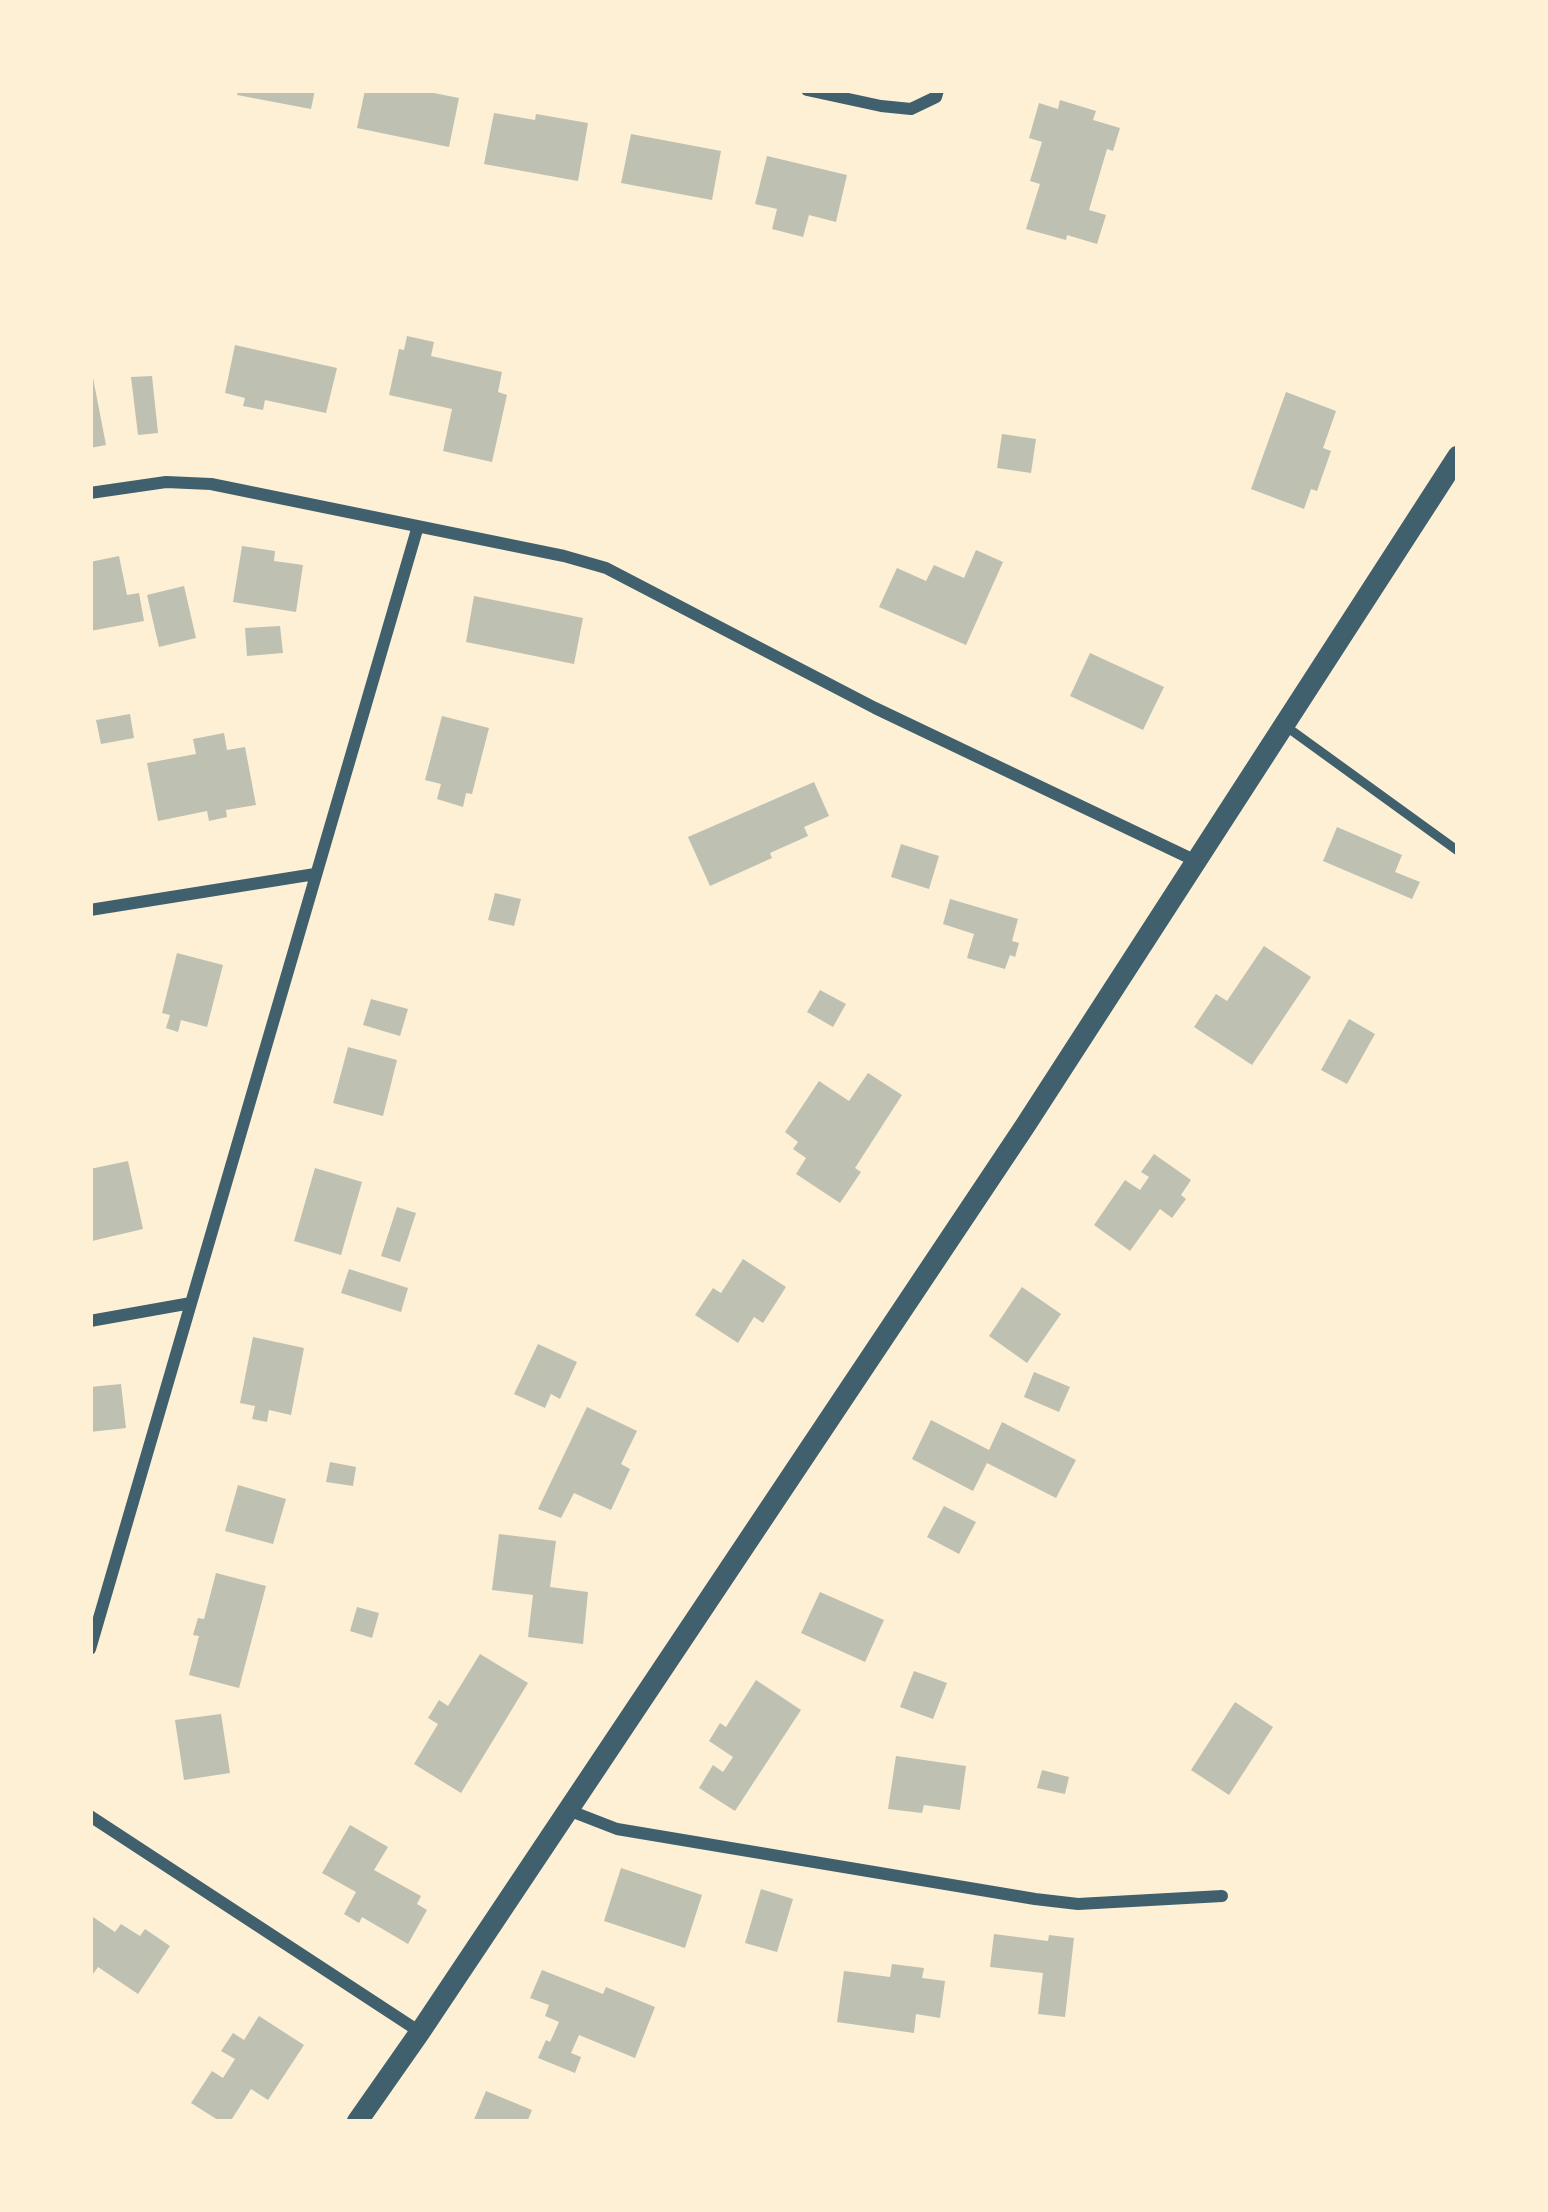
<!DOCTYPE html>
<html>
<head>
<meta charset="utf-8">
<style>
	body { margin:0 }
	#map { position:relative; width:1548px; height:2212px; overflow:hidden; background:#fdf0d5; font-family:Karla,sans-serif }
	canvas { display:block }
	.frame { position:absolute; inset:0; border:93px solid #fdf0d5; pointer-events:none }
</style>
</head>
<body>
<div id="map">
<canvas width="1548" height="2212"></canvas>
<div class="frame"></div>
</div>
<script>
const c = document.querySelector('canvas').getContext('2d');
c.lineJoin = 'round';
function fill(path, color) {
  c.fillStyle = color;
  c.fill(path, 'evenodd');
}
function toPath(rows) {
  const path = new Path2D();
  for (const r of rows) {
    path.moveTo(r[0], r[1]);
    for (let i = 2; i < r.length; i += 2) path.lineTo(r[i], r[i + 1]);
  }
  return path;
}
function trace(path, color, width, dash) {
  c.strokeStyle = color;
  c.lineWidth = width;
  c.lineCap = dash ? 'butt' : 'round';
  c.setLineDash(dash || []);
  c.stroke(path);
}
const building = toPath([
	[238,90,315,90,311,109,237,95],
	[365,90,419,90,459,98,449,147,357,128],
	[1060,100,1096,111,1093,120,1120,128,1113,151,1107,149,1089,210,1106,215,1097,244,1067,235,1066,240,1026,229,1040,184,1030,181,1042,142,1029,138,1039,103,1058,109],
	[494,113,535,120,536,114,588,123,578,181,484,164],
	[631,134,721,151,712,200,621,183],
	[767,156,847,175,836,222,809,215,803,237,772,229,777,209,755,204],
	[407,336,434,342,431,356,502,372,498,392,507,395,492,462,443,451,452,409,389,395,399,349,404,350],
	[235,345,337,368,326,413,265,400,263,410,243,406,245,398,225,393],
	[92,373,106,445,90,448,90,374],
	[152,376,158,433,138,435,131,377],
	[1286,392,1336,411,1323,448,1331,451,1317,491,1311,489,1304,509,1251,489],
	[1002,434,1036,439,1031,473,997,468],
	[242,546,275,551,274,561,303,565,296,612,233,602],
	[976,550,1003,562,966,645,879,607,897,568,926,581,934,565,964,578],
	[119,556,127,595,139,593,144,621,90,631,90,562],
	[184,586,196,638,159,647,147,595],
	[474,596,583,618,574,664,466,642],
	[280,626,283,653,247,656,245,628],
	[1090,653,1164,687,1143,730,1070,696],
	[130,714,134,738,101,744,96,720],
	[442,716,489,728,472,794,466,793,463,807,437,799,441,784,425,780],
	[224,733,227,750,245,747,256,805,226,810,227,817,209,821,207,811,158,821,147,763,196,754,193,739],
	[814,782,829,816,804,827,808,836,770,853,772,858,710,886,688,837],
	[1337,827,1402,855,1395,872,1420,882,1412,899,1323,861],
	[901,844,939,856,929,889,891,877],
	[495,893,521,899,514,926,488,920],
	[950,899,1018,919,1012,941,1019,943,1015,957,1010,955,1005,969,967,958,974,934,943,924],
	[1264,946,1311,977,1252,1065,1194,1027,1216,994,1227,1001],
	[177,953,223,965,207,1027,181,1020,178,1032,166,1028,170,1015,162,1013],
	[820,990,846,1004,833,1027,807,1012],
	[371,999,408,1009,400,1036,363,1025],
	[1349,1019,1375,1034,1347,1084,1321,1070],
	[348,1047,397,1060,383,1116,333,1103],
	[868,1073,902,1095,855,1168,861,1172,840,1203,796,1174,806,1158,793,1149,798,1142,785,1132,819,1081,849,1101],
	[1154,1154,1191,1180,1181,1195,1186,1199,1172,1218,1160,1209,1130,1251,1094,1225,1125,1180,1140,1190,1149,1177,1141,1172],
	[128,1161,143,1229,92,1241,90,1169],
	[315,1168,362,1182,341,1255,294,1241],
	[397,1207,416,1213,400,1262,381,1256],
	[743,1259,786,1287,763,1323,754,1317,738,1343,695,1315,713,1288,721,1293],
	[349,1269,408,1288,401,1312,341,1293],
	[1022,1287,1061,1314,1027,1363,989,1336],
	[253,1337,304,1348,291,1415,269,1410,267,1422,252,1419,255,1406,240,1403],
	[538,1344,577,1362,560,1399,551,1394,545,1408,514,1394],
	[1034,1372,1070,1387,1059,1412,1024,1397],
	[121,1384,126,1428,90,1432,90,1387],
	[587,1407,637,1431,621,1464,630,1469,611,1510,574,1493,561,1518,538,1509],
	[931,1420,989,1450,1002,1422,1076,1460,1056,1498,987,1463,973,1491,912,1459],
	[330,1462,356,1467,353,1486,326,1482],
	[238,1485,286,1499,273,1544,225,1531],
	[944,1506,976,1522,959,1554,927,1537],
	[499,1534,556,1541,550,1587,588,1592,583,1644,528,1637,533,1595,492,1590],
	[216,1573,266,1586,239,1688,189,1675,199,1636,193,1635,198,1618,204,1619],
	[820,1592,884,1620,865,1662,801,1633],
	[357,1607,379,1613,372,1638,350,1631],
	[480,1654,528,1683,461,1793,414,1764,438,1724,428,1718,439,1700,448,1706],
	[914,1671,947,1683,933,1719,900,1707],
	[756,1680,801,1710,735,1811,699,1788,713,1765,723,1772,733,1757,709,1741,720,1723,726,1727],
	[1235,1702,1273,1727,1229,1795,1191,1770],
	[221,1714,230,1773,184,1780,175,1720],
	[896,1756,966,1766,960,1810,924,1805,922,1813,888,1809],
	[1042,1770,1069,1777,1065,1794,1037,1788],
	[350,1825,388,1847,374,1870,421,1896,417,1904,427,1910,408,1944,362,1917,359,1923,344,1914,356,1892,322,1873],
	[621,1868,702,1895,685,1948,604,1921],
	[761,1889,793,1899,777,1952,745,1943],
	[93,1917,115,1932,121,1924,140,1936,145,1929,170,1946,138,1994,98,1967,90,1978,90,1923],
	[994,1934,1048,1941,1049,1935,1074,1938,1065,2017,1038,2014,1043,1973,990,1967],
	[892,1964,924,1968,922,1978,945,1981,940,2018,916,2014,914,2033,837,2022,844,1971,890,1977],
	[542,1970,603,1994,606,1987,655,2007,635,2058,579,2035,571,2053,581,2057,575,2073,538,2058,546,2040,550,2042,559,2022,545,2016,549,2005,530,1998],
	[259,2016,304,2045,268,2100,251,2089,230,2122,221,2122,191,2103,212,2071,223,2078,235,2059,221,2051,233,2033,244,2040],
	[486,2091,532,2110,527,2122,473,2122]
]);
const service = toPath([
	[1284,725,1458,851]
]);
const minor = toPath([
	[807,90,881,106,911,109,936,97,938,90],
	[90,493,166,482,211,484,564,556,606,568,875,708,1196,861],
	[90,910,315,874],
	[90,1321,191,1303],
	[90,1649,418,526],
	[568,1810,617,1829,1035,1899,1078,1904,1222,1896],
	[90,1816,420,2032]
]);
const tertiary = toPath([
	[357,2122,420,2032,1025,1126,1458,456]
]);
fill(building, '#bec0b2');
trace(service, '#3f606c', 9);
trace(minor, '#3f606c', 12);
trace(tertiary, '#3f606c', 21);
</script>
</body>
</html>
